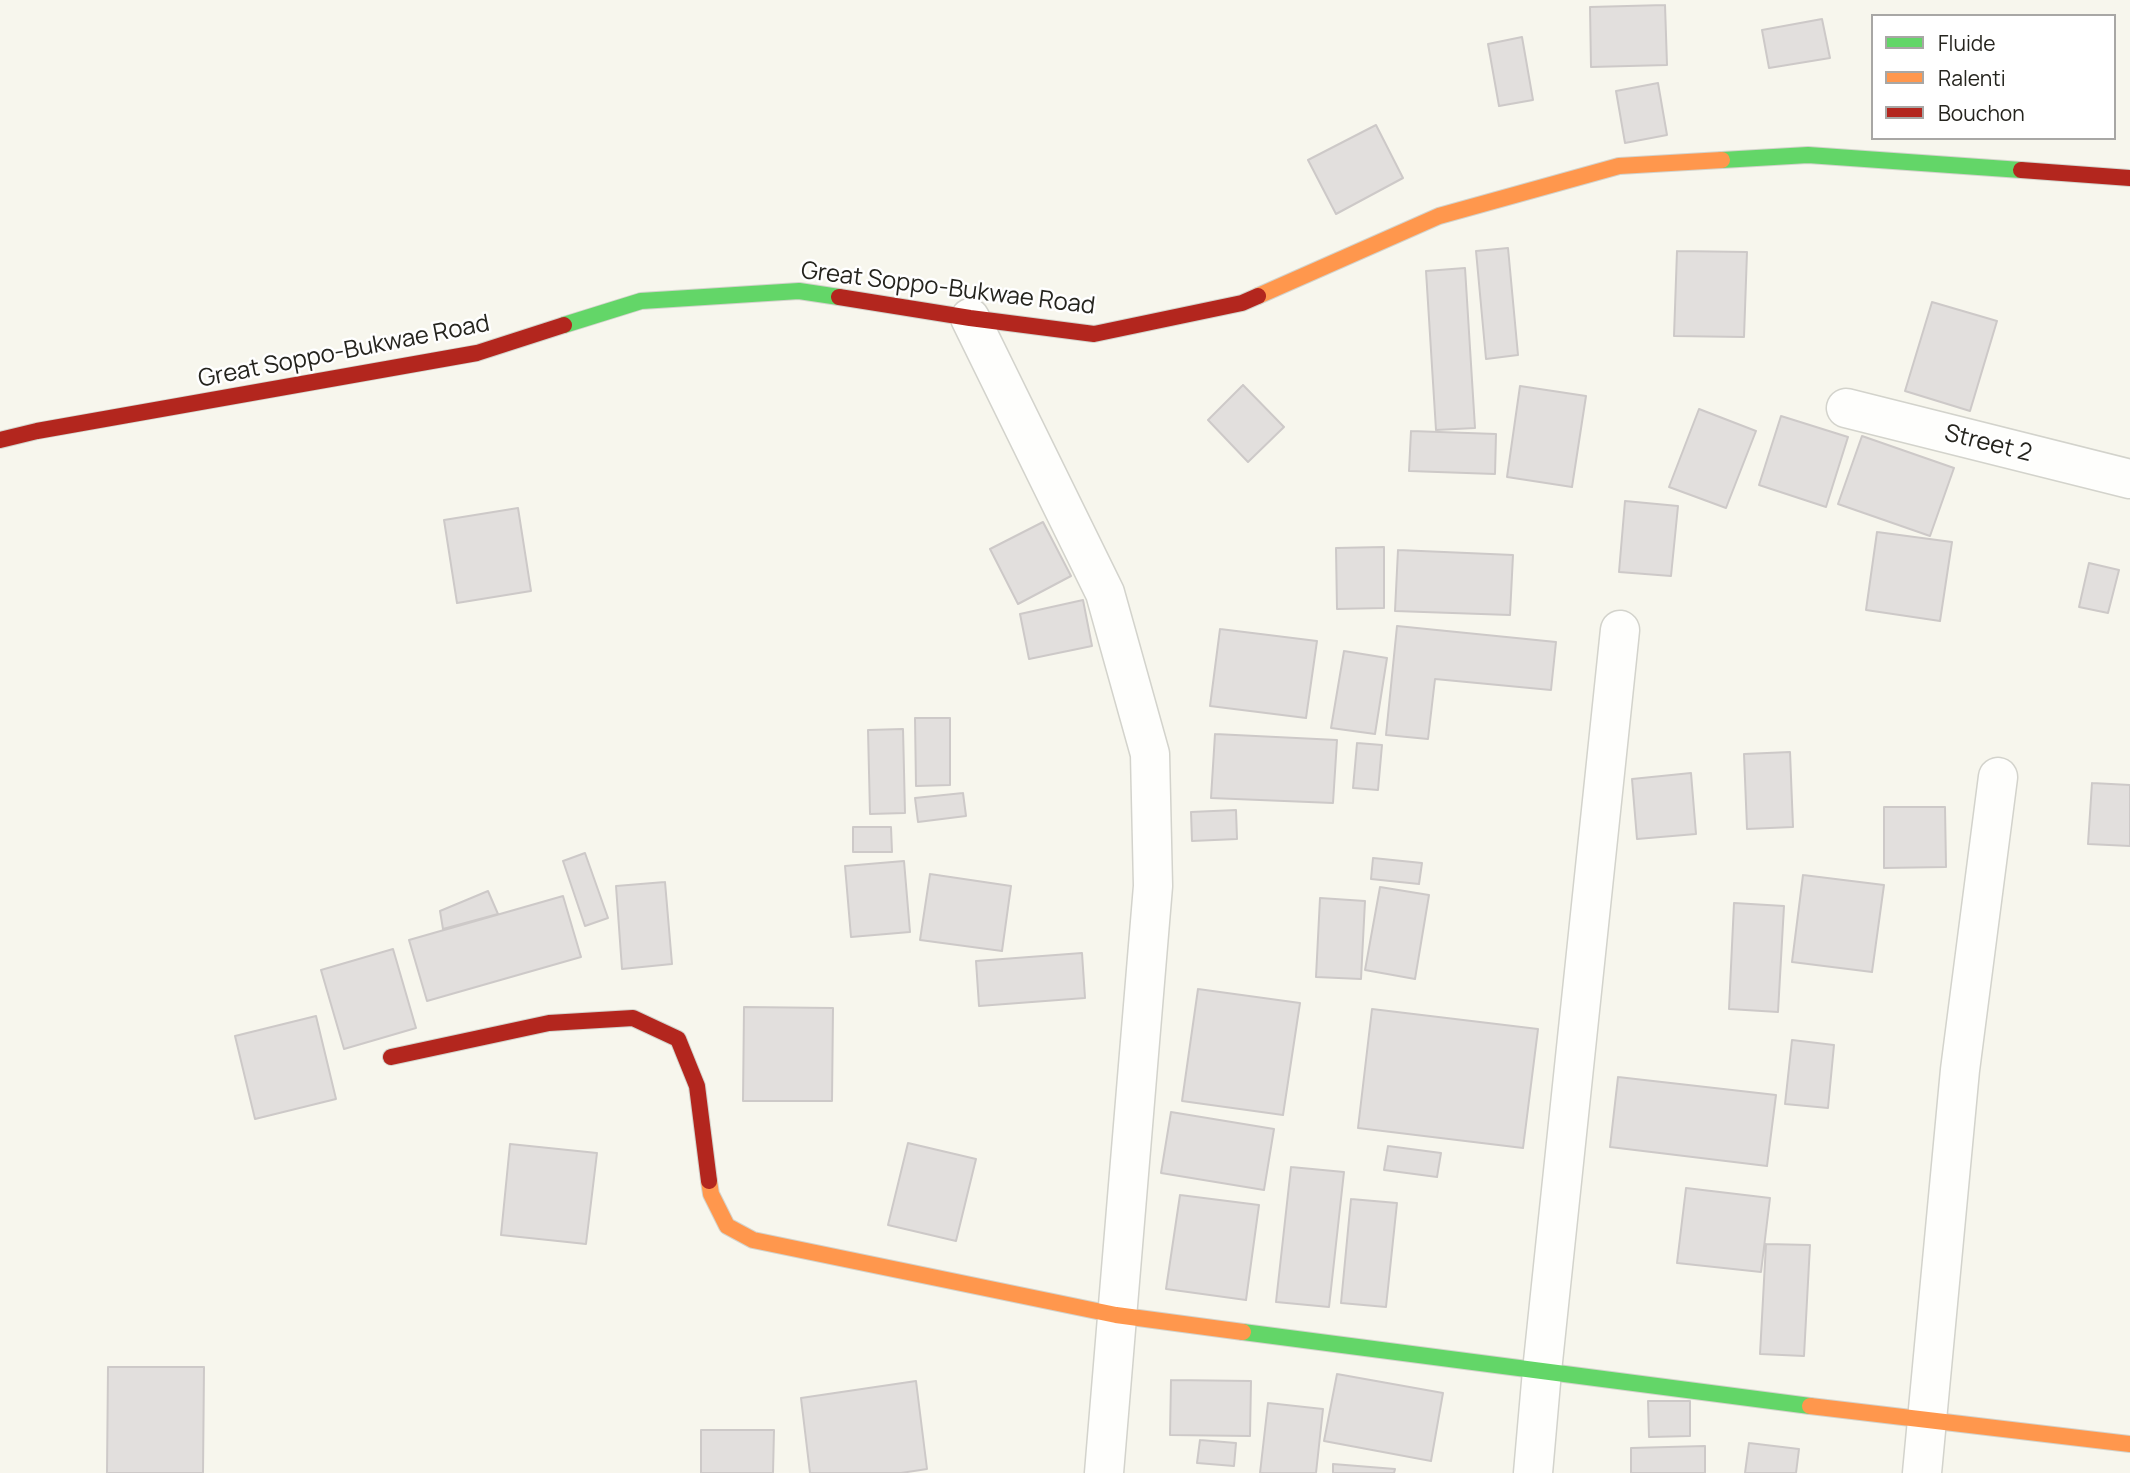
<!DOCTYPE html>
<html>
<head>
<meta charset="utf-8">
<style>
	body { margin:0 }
	#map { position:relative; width:2130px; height:1473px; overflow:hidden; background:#f7f6ed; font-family:Manrope,sans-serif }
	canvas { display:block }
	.legend { position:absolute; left:1871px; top:14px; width:245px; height:126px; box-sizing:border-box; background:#fff; border:2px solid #a8a7a5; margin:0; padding:9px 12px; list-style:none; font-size:21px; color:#25241e }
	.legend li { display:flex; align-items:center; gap:14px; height:35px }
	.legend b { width:35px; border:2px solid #a8a7a5 }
</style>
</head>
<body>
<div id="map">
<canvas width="2130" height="1473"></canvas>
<ul class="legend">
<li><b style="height:9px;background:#63d668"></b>Fluide</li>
<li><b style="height:9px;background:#ff974d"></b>Ralenti</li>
<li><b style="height:9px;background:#b3261e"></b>Bouchon</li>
</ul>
</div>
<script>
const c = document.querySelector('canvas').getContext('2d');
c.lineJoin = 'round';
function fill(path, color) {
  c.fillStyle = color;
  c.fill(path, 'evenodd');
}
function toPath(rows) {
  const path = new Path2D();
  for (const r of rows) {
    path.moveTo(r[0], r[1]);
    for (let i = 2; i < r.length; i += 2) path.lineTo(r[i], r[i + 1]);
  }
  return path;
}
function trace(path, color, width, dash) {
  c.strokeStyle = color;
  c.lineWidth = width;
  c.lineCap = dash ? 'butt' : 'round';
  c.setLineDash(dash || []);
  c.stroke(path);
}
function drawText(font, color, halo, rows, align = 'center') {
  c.font = font + ' Manrope,sans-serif';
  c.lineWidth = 5;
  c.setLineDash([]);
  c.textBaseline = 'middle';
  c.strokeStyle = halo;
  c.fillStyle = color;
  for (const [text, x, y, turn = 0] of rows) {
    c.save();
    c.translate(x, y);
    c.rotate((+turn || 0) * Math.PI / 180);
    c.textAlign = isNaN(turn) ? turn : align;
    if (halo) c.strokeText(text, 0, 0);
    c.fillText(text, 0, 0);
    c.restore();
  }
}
const building = toPath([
	[1665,5,1667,65,1591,67,1590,7,1665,5],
	[1822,19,1830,58,1769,68,1762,30,1822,19],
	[1522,37,1533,100,1499,106,1488,44,1522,37],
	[1658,83,1667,135,1625,143,1616,91,1658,83],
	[1376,125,1403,178,1336,214,1308,160,1376,125],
	[1508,248,1518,355,1486,359,1476,251,1508,248],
	[1677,251,1747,252,1744,337,1674,336,1677,251],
	[1465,268,1475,428,1436,430,1426,271,1465,268],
	[1932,302,1997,321,1970,411,1905,391,1932,302],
	[1243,385,1284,427,1248,462,1208,420,1243,385],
	[1520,386,1586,396,1572,487,1507,477,1520,386],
	[1699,409,1756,431,1726,508,1669,487,1699,409],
	[1781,416,1848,437,1826,507,1759,485,1781,416],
	[1411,431,1496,434,1495,474,1409,471,1411,431],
	[1862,436,1954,468,1930,536,1838,504,1862,436],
	[1625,501,1678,506,1671,576,1619,572,1625,501],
	[518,508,531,591,457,603,444,520,518,508],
	[1043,522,1071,576,1018,604,990,549,1043,522],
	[1877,532,1952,542,1940,621,1866,610,1877,532],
	[1384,547,1384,608,1337,609,1336,548,1384,547],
	[1398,550,1513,555,1510,615,1395,611,1398,550],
	[2089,563,2119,570,2108,613,2079,607,2089,563],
	[1083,600,1092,646,1029,659,1020,614,1083,600],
	[1397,626,1556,642,1551,690,1435,679,1428,739,1386,735,1397,626],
	[1220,629,1317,641,1306,718,1210,706,1220,629],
	[1344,651,1387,658,1375,734,1331,728,1344,651],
	[915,718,950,718,950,785,916,786,915,718],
	[903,729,905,813,870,814,868,730,903,729],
	[1215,734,1337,740,1333,803,1211,798,1215,734],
	[1357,743,1382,745,1378,790,1353,788,1357,743],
	[1790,752,1793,827,1747,829,1744,754,1790,752],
	[1691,773,1696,834,1637,839,1632,779,1691,773],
	[2092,783,2130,785,2130,846,2088,844,2092,783],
	[963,793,966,816,918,822,915,798,963,793],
	[1884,807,1945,807,1946,867,1884,868,1884,807],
	[1236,810,1237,839,1192,841,1191,812,1236,810],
	[853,827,891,827,892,852,853,852,853,827],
	[585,853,608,918,585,926,563,861,585,853],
	[1373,858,1422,863,1419,884,1371,879,1373,858],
	[904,861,910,932,851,937,845,866,904,861],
	[930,874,1011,886,1002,951,920,940,930,874],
	[1803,875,1884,885,1872,972,1792,962,1803,875],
	[665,882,672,964,622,969,616,886,665,882],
	[1380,887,1429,895,1415,979,1365,970,1380,887],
	[488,891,498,914,443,929,440,911,488,891],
	[563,896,581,957,427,1001,409,940,563,896],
	[1320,898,1365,901,1361,979,1316,977,1320,898],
	[1734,903,1784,906,1778,1012,1729,1009,1734,903],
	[393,949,416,1028,344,1049,321,970,393,949],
	[1082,953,1085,998,979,1006,976,961,1082,953],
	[1198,989,1300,1003,1283,1115,1182,1101,1198,989],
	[744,1007,833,1008,832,1101,743,1101,744,1007],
	[1372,1009,1538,1029,1523,1148,1358,1128,1372,1009],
	[316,1016,336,1099,255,1119,235,1036,316,1016],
	[1792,1040,1834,1045,1828,1108,1785,1104,1792,1040],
	[1618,1077,1776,1095,1767,1166,1610,1147,1618,1077],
	[1171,1112,1274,1129,1264,1190,1161,1173,1171,1112],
	[908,1143,976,1159,956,1241,888,1225,908,1143],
	[510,1144,597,1153,586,1244,501,1235,510,1144],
	[1388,1146,1441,1153,1437,1177,1384,1170,1388,1146],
	[1291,1167,1344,1172,1329,1307,1276,1302,1291,1167],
	[1686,1188,1770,1198,1761,1272,1677,1263,1686,1188],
	[1180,1195,1259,1205,1246,1300,1166,1289,1180,1195],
	[1351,1199,1397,1203,1386,1307,1341,1303,1351,1199],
	[1766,1244,1810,1245,1804,1356,1760,1354,1766,1244],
	[108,1367,204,1367,203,1473,107,1473,108,1367],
	[1337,1374,1443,1393,1431,1461,1324,1441,1337,1374],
	[1171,1380,1251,1381,1250,1436,1170,1435,1171,1380],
	[916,1381,927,1469,901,1473,810,1473,801,1398,916,1381],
	[1648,1401,1690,1401,1690,1436,1649,1437,1648,1401],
	[1268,1403,1323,1409,1316,1473,1260,1473,1268,1403],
	[701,1430,774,1430,773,1473,701,1473,701,1430],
	[1200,1440,1236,1443,1234,1466,1197,1463,1200,1440],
	[1749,1443,1799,1449,1796,1473,1745,1473,1749,1443],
	[1705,1446,1705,1473,1631,1473,1631,1448,1705,1446],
	[1333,1464,1395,1469,1394,1473,1333,1473,1333,1464]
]);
const street = toPath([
	[970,318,1105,593,1150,754,1153,886,1104,1473],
	[1846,408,2130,479],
	[1533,1473,1542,1371,1620,630],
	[1922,1473,1960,1070,1998,777]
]);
const fast = toPath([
	[1722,160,1808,155,2021,170],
	[564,325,641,301,799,291,839,297],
	[1243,1332,1810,1406]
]);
const slow = toPath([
	[1258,296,1439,216,1619,166,1722,160],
	[709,1181,711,1194,727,1226,753,1240,1116,1315,1243,1332],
	[1810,1406,2130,1444]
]);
const jam = toPath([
	[2021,170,2130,178],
	[839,297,970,318,1094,334,1242,303,1258,296],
	[0,440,37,431,477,353,564,325],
	[391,1057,549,1023,633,1018,678,1039,697,1086,709,1181]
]);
const streetNames = [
	["Great Soppo-Bukwae Road",948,289,7],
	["Great Soppo-Bukwae Road",344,352,-11],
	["Street 2",1988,444,14]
];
fill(building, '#e2dfdd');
trace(building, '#cdc9c8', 2);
trace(street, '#d3d3cc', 41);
trace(fast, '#d3d3cc', 18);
trace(slow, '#d3d3cc', 18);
trace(jam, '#d3d3cc', 18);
trace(street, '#fefefc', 38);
trace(fast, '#63d668', 16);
trace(slow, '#ff974d', 16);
trace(jam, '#b3261e', 16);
drawText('24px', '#25241e', '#fff', streetNames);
</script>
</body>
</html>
